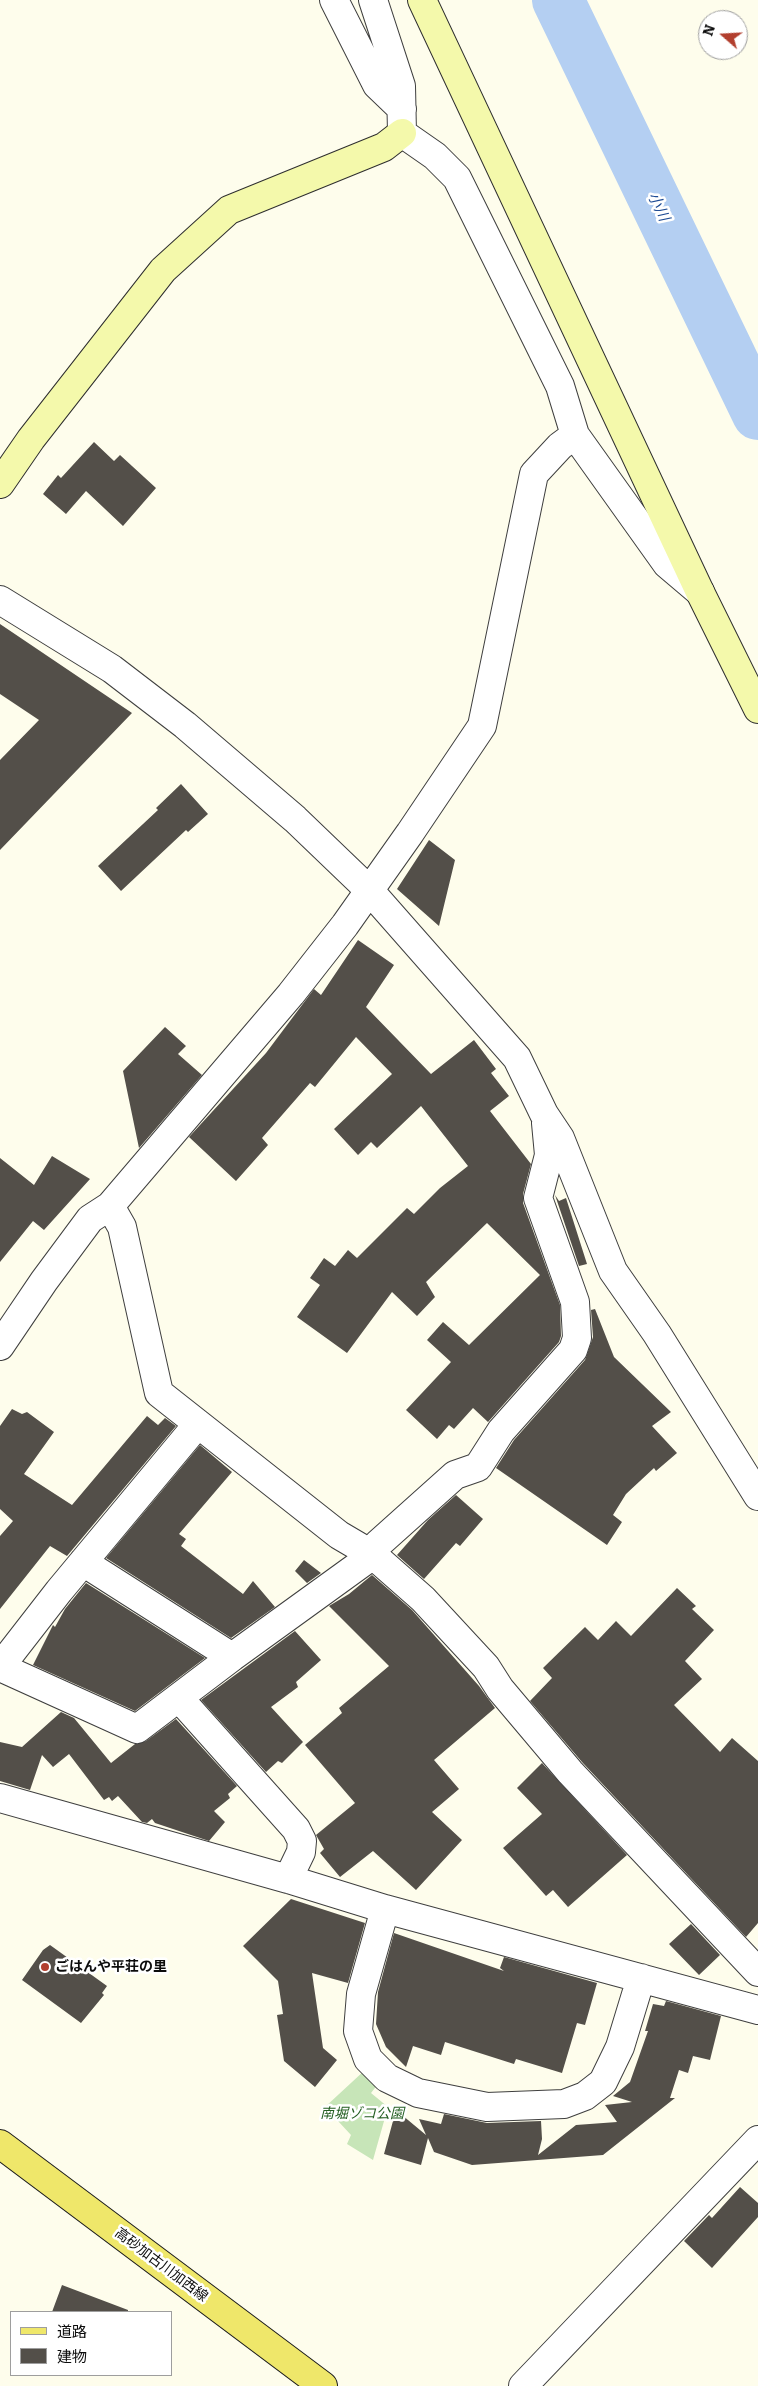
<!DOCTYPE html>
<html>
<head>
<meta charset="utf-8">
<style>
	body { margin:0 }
	#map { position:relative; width:758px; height:2386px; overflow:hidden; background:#fefdec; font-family:Bitter,"Noto Sans JP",serif }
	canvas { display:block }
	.legend { position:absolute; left:10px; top:2311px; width:162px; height:65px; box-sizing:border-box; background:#fff; border:1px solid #9e9e9e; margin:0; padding:6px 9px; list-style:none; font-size:15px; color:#0c0c0c }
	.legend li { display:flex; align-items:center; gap:10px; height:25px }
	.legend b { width:25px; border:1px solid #9e9e9e }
	.north { position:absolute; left:698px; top:10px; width:50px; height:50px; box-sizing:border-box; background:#fff; border:1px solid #9e9e9e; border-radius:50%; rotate:289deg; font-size:14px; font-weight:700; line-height:20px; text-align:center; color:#0c0c0c }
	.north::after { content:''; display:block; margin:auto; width:18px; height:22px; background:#b23f2e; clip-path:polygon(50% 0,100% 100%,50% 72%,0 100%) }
</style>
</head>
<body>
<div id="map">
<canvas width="758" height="2386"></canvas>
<ul class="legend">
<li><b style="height:6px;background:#efe76a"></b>道路</li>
<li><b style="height:14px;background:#534f49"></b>建物</li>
</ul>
<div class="north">N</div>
</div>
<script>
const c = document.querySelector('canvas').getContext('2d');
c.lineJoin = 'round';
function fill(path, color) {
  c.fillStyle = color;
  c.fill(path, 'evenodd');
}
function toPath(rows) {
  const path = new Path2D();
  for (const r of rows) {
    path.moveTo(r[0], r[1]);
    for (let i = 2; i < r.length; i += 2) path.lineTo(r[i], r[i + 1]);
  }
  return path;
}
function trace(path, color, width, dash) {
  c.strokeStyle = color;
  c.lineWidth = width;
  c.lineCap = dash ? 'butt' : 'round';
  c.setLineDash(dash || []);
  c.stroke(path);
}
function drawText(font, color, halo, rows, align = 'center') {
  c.font = font + ' Bitter,"Noto Sans JP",serif';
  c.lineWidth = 5;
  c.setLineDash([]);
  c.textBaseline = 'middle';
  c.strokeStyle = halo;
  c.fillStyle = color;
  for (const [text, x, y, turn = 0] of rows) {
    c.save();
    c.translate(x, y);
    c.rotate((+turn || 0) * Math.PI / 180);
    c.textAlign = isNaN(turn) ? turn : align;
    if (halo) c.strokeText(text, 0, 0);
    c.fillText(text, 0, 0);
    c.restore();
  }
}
const green = toPath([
	[365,2070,378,2084,371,2093,388,2107,373,2160,347,2144,351,2135,325,2107]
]);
const river = toPath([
	[558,0,758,414]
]);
const building = toPath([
	[94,442,114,461,120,455,156,488,123,526,86,491,66,514,43,494,58,475,61,478],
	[0,624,132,713,0,850,0,760,39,720,0,694],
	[181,784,208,814,188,832,186,830,121,891,98,866,158,810,156,808],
	[429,840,455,860,439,926,397,889],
	[358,940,394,965,366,1007,431,1074,474,1040,496,1069,491,1073,509,1096,490,1111,531,1164,523,1194,523,1203,560,1305,561,1336,559,1342,488,1422,473,1408,454,1429,449,1425,437,1439,406,1410,451,1362,427,1340,443,1322,469,1345,540,1275,487,1223,426,1282,435,1297,417,1316,392,1292,347,1353,297,1317,320,1285,310,1278,324,1258,335,1266,348,1250,357,1258,407,1208,414,1214,440,1188,468,1166,421,1106,377,1148,371,1142,358,1155,334,1129,392,1074,356,1037,315,1087,310,1083,262,1138,268,1145,236,1181,189,1137,266,1053,314,989,321,995],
	[165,1027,186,1046,178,1054,202,1075,139,1148,123,1071],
	[52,1156,90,1179,44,1230,33,1221,0,1262,0,1158,34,1185],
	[555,1195,559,1201,566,1198,587,1264,579,1266],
	[595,1309,614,1357,671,1412,652,1426,677,1453,656,1471,654,1468,626,1494,613,1515,622,1522,607,1545,496,1468,514,1440,585,1360,593,1337,591,1310],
	[12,1409,22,1414,27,1412,54,1432,24,1474,72,1505,147,1416,158,1425,165,1418,176,1426,67,1556,50,1546,0,1609,0,1536,13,1521,0,1509,0,1426],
	[200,1445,232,1472,179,1534,186,1539,181,1546,243,1594,253,1581,275,1607,231,1638,106,1558],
	[456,1495,483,1519,460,1546,456,1543,424,1579,397,1555,428,1520],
	[304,1560,321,1573,307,1583,295,1571],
	[372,1575,412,1610,479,1686,495,1708,434,1760,459,1789,432,1812,462,1840,416,1890,373,1851,340,1877,320,1853,324,1849,316,1835,355,1803,305,1745,342,1713,339,1708,389,1666,329,1606,349,1594],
	[86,1583,205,1658,135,1711,33,1665,53,1625,55,1627,65,1609],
	[677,1588,696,1606,692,1609,714,1630,685,1661,702,1679,674,1705,720,1752,732,1738,758,1761,758,1923,746,1937,582,1762,530,1701,552,1678,543,1668,585,1627,598,1640,616,1621,631,1636],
	[295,1631,321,1660,296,1682,298,1687,271,1707,303,1742,282,1763,278,1761,266,1772,201,1700],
	[61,1712,74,1718,111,1763,135,1744,146,1741,176,1719,237,1786,228,1794,230,1798,214,1811,225,1822,209,1841,155,1823,152,1819,147,1823,142,1822,118,1796,112,1801,109,1797,104,1800,69,1754,53,1767,42,1755,30,1790,0,1781,0,1742,22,1747],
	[542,1763,627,1855,568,1907,553,1890,546,1896,503,1848,542,1814,517,1788],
	[291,1899,365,1923,348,1983,312,1973,323,2048,337,2060,315,2087,284,2061,277,2015,283,2014,278,1981,243,1946],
	[691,1924,720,1955,699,1975,669,1944],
	[394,1933,504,1971,500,1968,504,1957,597,1983,585,2025,577,2023,562,2073,516,2059,514,2064,445,2042,441,2055,413,2046,406,2067,386,2047,376,2024,378,1992],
	[50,1945,107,1986,102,1993,104,1995,81,2023,22,1980,43,1950],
	[666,2001,721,2016,710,2060,693,2056,688,2073,679,2070,670,2098,675,2098,603,2155,472,2165,434,2152,428,2138,421,2165,384,2154,396,2110,426,2135,419,2119,441,2124,444,2114,487,2123,541,2121,542,2139,538,2155,576,2125,617,2122,605,2105,632,2102,613,2096,630,2082,648,2031,645,2031,653,2004,664,2006],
	[740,2187,758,2203,758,2217,712,2268,684,2241,709,2215,712,2218],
	[62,2285,128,2310,128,2312,52,2312]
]);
const street = toPath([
	[334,0,377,85,402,109],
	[373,0,401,86,402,133,435,156,457,178,560,386,575,435,667,564,700,592],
	[0,600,112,669,185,725,295,819,370,891,517,1058,544,1114,560,1138,613,1271,657,1334,758,1496],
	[110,1206,122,1227,159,1393,339,1535,373,1555,423,1599,486,1667,500,1689,570,1772,758,1972],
	[0,1346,44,1281,90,1219,110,1206,291,994,345,925,410,833,482,726,534,474,560,446,575,435],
	[232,1657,373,1555,378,1544,455,1475,478,1467,501,1431,573,1350,577,1338,575,1302,538,1198,549,1155,546,1123],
	[0,1667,137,1729,232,1657,83,1562],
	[0,1667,59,1591,197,1425],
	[179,1698,296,1829,302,1841,301,1852,288,1879],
	[0,1798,288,1879,385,1909,758,2010],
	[385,1909,361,1994,358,2031,368,2059,387,2078,418,2093,487,2107,564,2104,585,2096,603,2082,620,2047,641,1978],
	[523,2386,758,2140]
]);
const secondary = toPath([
	[422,0,700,592,758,709],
	[0,484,31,439,163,270,229,210,384,147,402,133]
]);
const primary = toPath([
	[0,2144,323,2386]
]);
const markers = [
	[45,1967,5,"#b23f2e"]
];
const poiNames = [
	["ごはんや平荘の里",55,1967]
];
const parkNames = [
	["南堀ゾコ公園",362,2114]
];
const streetNames = [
	["高砂加古川加西線",161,2265,37]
];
const waterNames = [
	["小川",658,207,64]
];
fill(green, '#c7e5b8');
trace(river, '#b4cff2', 52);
fill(building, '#534f49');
trace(street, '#3f3f3f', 30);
trace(secondary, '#2e2e2e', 30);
trace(primary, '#1d1d1d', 30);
trace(street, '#fff', 28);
trace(secondary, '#f4f9ab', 28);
trace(primary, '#efe76a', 28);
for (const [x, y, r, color] of markers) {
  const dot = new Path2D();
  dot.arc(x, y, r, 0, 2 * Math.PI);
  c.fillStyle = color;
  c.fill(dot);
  trace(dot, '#fff', 2);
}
drawText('bold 14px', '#0c0c0c', '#fff', poiNames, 'left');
drawText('italic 14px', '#235e21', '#fff', parkNames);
drawText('14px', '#0c0c0c', '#fff', streetNames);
drawText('italic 15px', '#1e4b94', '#fff', waterNames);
</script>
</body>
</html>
